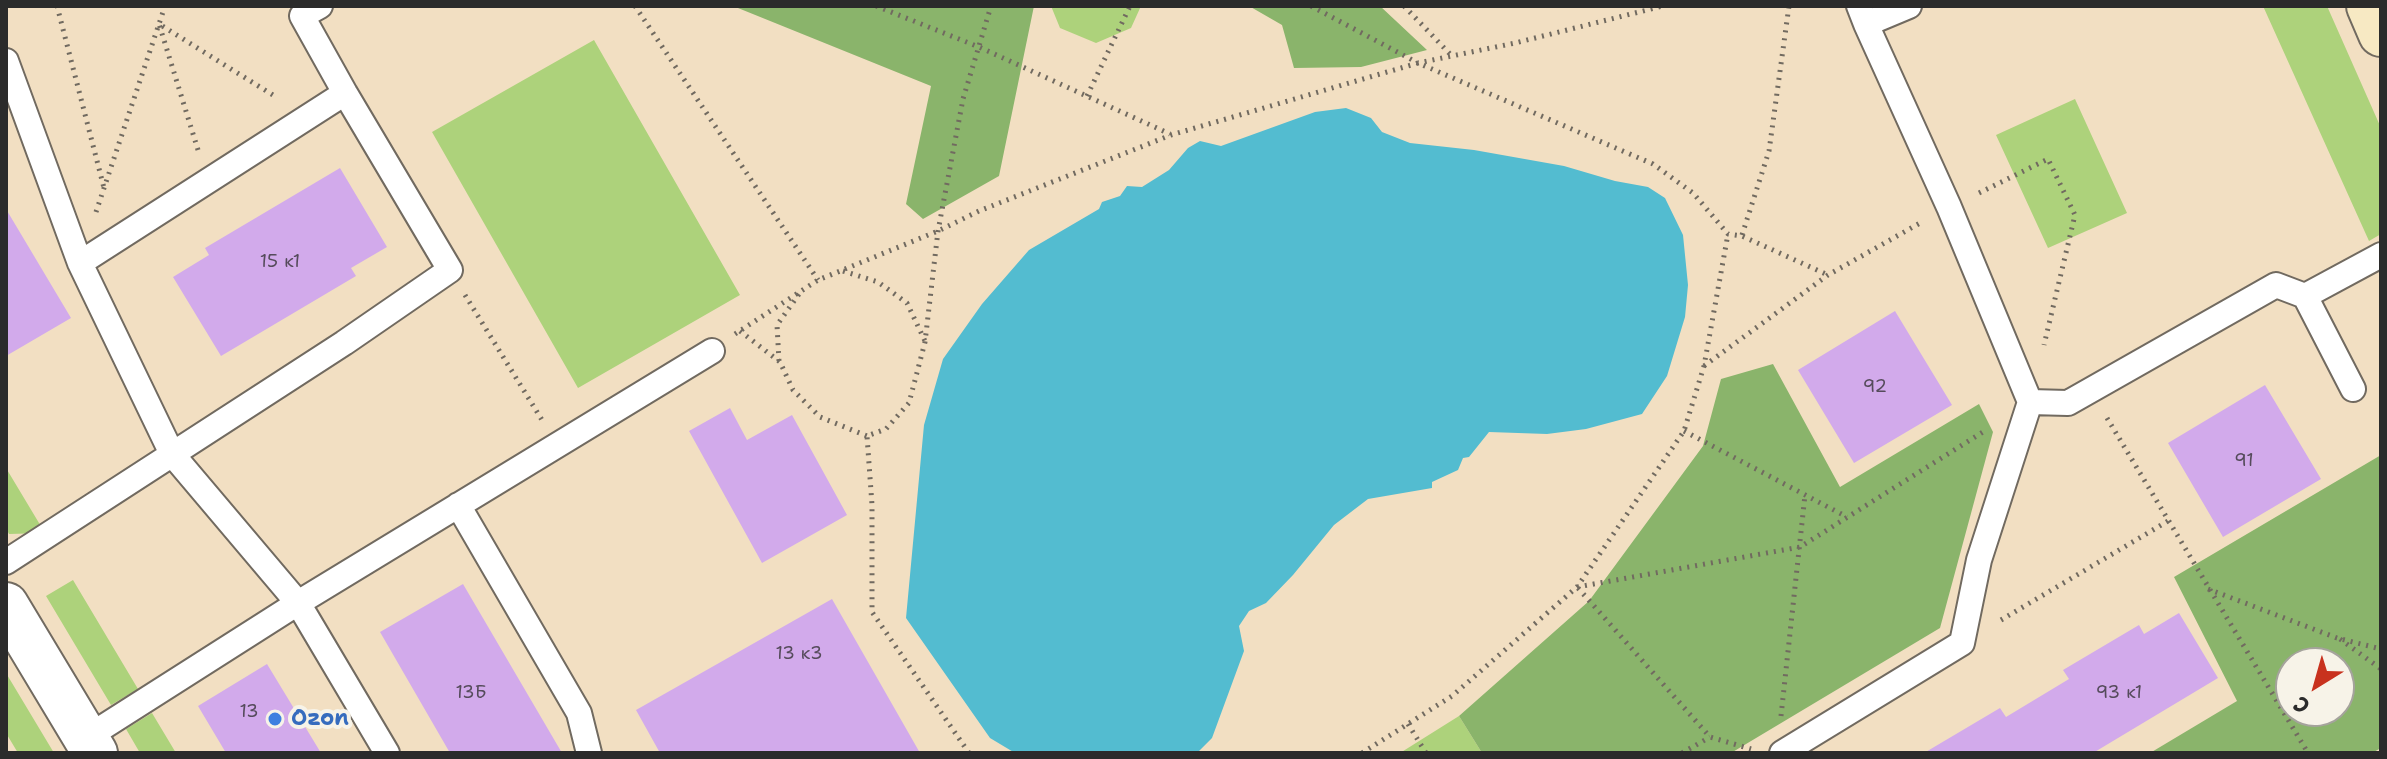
<!DOCTYPE html>
<html>
<head>
<meta charset="utf-8">
<style>
	body { margin:0 }
	#map { position:relative; width:2387px; height:759px; overflow:hidden; background:#f2dfc2; font-family:"Shantell Sans",sans-serif }
	canvas { display:block }
	.frame { position:absolute; inset:0; border:8px solid #2b2b2b; pointer-events:none }
	.north { position:absolute; left:2275px; top:647px; width:80px; height:80px; box-sizing:border-box; background:#f7f3e8; border:2px solid #a5a39c; border-radius:50%; rotate:217deg; font-size:22px; font-weight:700; line-height:32px; text-align:center; color:#2b2b2b }
	.north::after { content:''; display:block; margin:auto; width:28px; height:36px; background:#c8321e; clip-path:polygon(50% 0,100% 100%,50% 72%,0 100%) }
</style>
</head>
<body>
<div id="map">
<canvas width="2387" height="759"></canvas>
<div class="frame"></div>
<div class="north">С</div>
</div>
<script>
const c = document.querySelector('canvas').getContext('2d');
c.lineJoin = 'round';
function fill(path, color) {
  c.fillStyle = color;
  c.fill(path, 'evenodd');
}
function toPath(rows) {
  const path = new Path2D();
  for (const r of rows) {
    path.moveTo(r[0], r[1]);
    for (let i = 2; i < r.length; i += 2) path.lineTo(r[i], r[i + 1]);
  }
  return path;
}
function trace(path, color, width, dash) {
  c.strokeStyle = color;
  c.lineWidth = width;
  c.lineCap = dash ? 'butt' : 'round';
  c.setLineDash(dash || []);
  c.stroke(path);
}
function drawText(font, color, halo, rows, align = 'center') {
  c.font = font + ' "Shantell Sans",sans-serif';
  c.lineWidth = 8;
  c.setLineDash([]);
  c.textBaseline = 'middle';
  c.strokeStyle = halo;
  c.fillStyle = color;
  for (const [text, x, y, turn = 0] of rows) {
    c.save();
    c.translate(x, y);
    c.rotate((+turn || 0) * Math.PI / 180);
    c.textAlign = isNaN(turn) ? turn : align;
    if (halo) c.strokeText(text, 0, 0);
    c.fillText(text, 0, 0);
    c.restore();
  }
}
const green = toPath([
	[1051,6,1141,6,1131,28,1096,43,1060,28],
	[2263,6,2327,6,2381,128,2381,234,2369,241],
	[594,40,740,295,578,388,432,132],
	[2075,99,2127,213,2048,248,1996,135],
	[6,468,45,533,9,534,6,528],
	[73,580,138,689,111,705,46,596],
	[6,673,54,753,18,753,6,733],
	[152,713,176,753,140,753,126,729],
	[1459,716,1482,753,1400,753]
]);
const forest = toPath([
	[733,6,1034,6,999,176,923,219,906,204,931,86],
	[1249,6,1380,6,1427,50,1361,67,1294,68,1282,25],
	[1773,364,1840,487,1979,404,1993,432,1940,628,1731,753,1482,753,1459,716,1589,601,1703,446,1721,379],
	[2381,455,2381,748,2372,753,2150,753,2237,701,2174,577],
	[2291,663,2339,663,2339,711,2291,711]
]);
const water = toPath([
	[1346,108,1371,118,1382,132,1410,143,1474,150,1564,166,1615,181,1648,187,1665,198,1683,235,1688,285,1685,317,1667,376,1642,414,1586,429,1547,434,1489,432,1469,457,1463,458,1458,470,1432,482,1432,488,1368,499,1334,525,1293,575,1266,603,1249,611,1239,626,1244,651,1212,738,1197,753,1015,753,990,738,906,618,924,425,943,359,982,304,1029,250,1099,209,1102,202,1120,196,1127,186,1142,187,1169,170,1188,148,1200,141,1221,146,1315,112]
]);
const building = toPath([
	[340,168,387,247,351,268,356,276,221,356,173,277,209,255,205,248],
	[6,209,71,318,6,356],
	[1895,311,1952,405,1854,463,1798,370],
	[2265,385,2321,479,2223,537,2168,443],
	[730,408,747,440,792,415,847,515,762,563,689,431],
	[463,584,562,753,450,753,380,632],
	[832,599,920,753,660,753,636,710],
	[2179,613,2218,678,2093,753,1924,753,2000,708,2006,717,2069,679,2063,670,2139,625,2144,634],
	[267,664,321,753,226,753,198,706]
]);
const path = toPath([
	[57,6,104,188],
	[635,6,818,280],
	[876,6,979,47,1170,134],
	[1311,6,1418,63,1515,43,1663,6],
	[1404,6,1451,55],
	[1087,96,1130,6],
	[198,150,159,24,276,97],
	[1979,193,2048,159,2075,215,2044,345],
	[96,212,165,6],
	[1742,235,1769,151,1789,6],
	[843,271,878,282,907,303,925,341],
	[465,295,542,420],
	[740,331,780,362,793,390,820,417,867,436],
	[735,334,818,280,938,231,979,211,1171,135,1418,63,1653,164,1693,193,1728,234,1742,236,1828,275],
	[779,361,777,325,799,294],
	[1704,366,1828,275,1920,223],
	[2107,418,2308,753],
	[1684,431,1847,517],
	[1577,587,1800,547,1986,430],
	[1578,588,1710,737,1751,749],
	[2208,589,2337,638,2381,649],
	[2001,620,2168,521],
	[2340,639,2381,669],
	[1781,716,1805,495],
	[1408,724,1426,753],
	[969,753,872,612,872,505,867,436,886,429,909,403,925,342,938,231,963,99,991,6],
	[1362,753,1452,696,1577,587,1684,431,1704,366,1728,234],
	[1682,753,1710,737]
]);
const lane = toPath([
	[1859,6,1866,24,1909,6],
	[1866,24,1949,207,2030,402,2068,403,2276,285,2305,296,2353,389],
	[6,61,80,263,172,454,298,603,86,738],
	[80,263,345,93],
	[2305,296,2381,255],
	[458,505,579,713,589,753],
	[6,562,344,343,450,270,345,93,302,16,320,6],
	[387,753,298,603,712,351],
	[1782,753,1962,643,1979,560,2030,402]
]);
const street = toPath([
	[6,605,95,753]
]);
const secondary = toPath([
	[2369,6,2381,34]
]);
const markers = [
	[275,719,8,"#3f7fe0"]
];
const numberNames = [
	["15 к1",280,262],
	["92",1875,387],
	["91",2244,461],
	["13 к3",799,654],
	["13Б",471,693],
	["93 к1",2119,693],
	["13",249,712]
];
const shopNames = [
	["Ozon",291,719]
];
fill(green, '#add27b');
fill(forest, '#8ab46b');
fill(water, '#53bcd0');
fill(building, '#d2aaeb');
trace(lane, '#716a60', 28);
trace(street, '#716a60', 48);
trace(secondary, '#716a60', 48);
trace(path, '#716a60', 5, [2, 6]);
trace(lane, '#fff', 24);
trace(street, '#fff', 44);
trace(secondary, '#f7e9c3', 44);
for (const [x, y, r, color] of markers) {
  const dot = new Path2D();
  dot.arc(x, y, r, 0, 2 * Math.PI);
  c.fillStyle = color;
  c.fill(dot);
  trace(dot, '#f7f3e8', 3);
}
drawText('18px', '#554b5b', null, numberNames);
drawText('bold 22px', '#366cbe', '#f7f3e8', shopNames, 'left');
</script>
</body>
</html>
